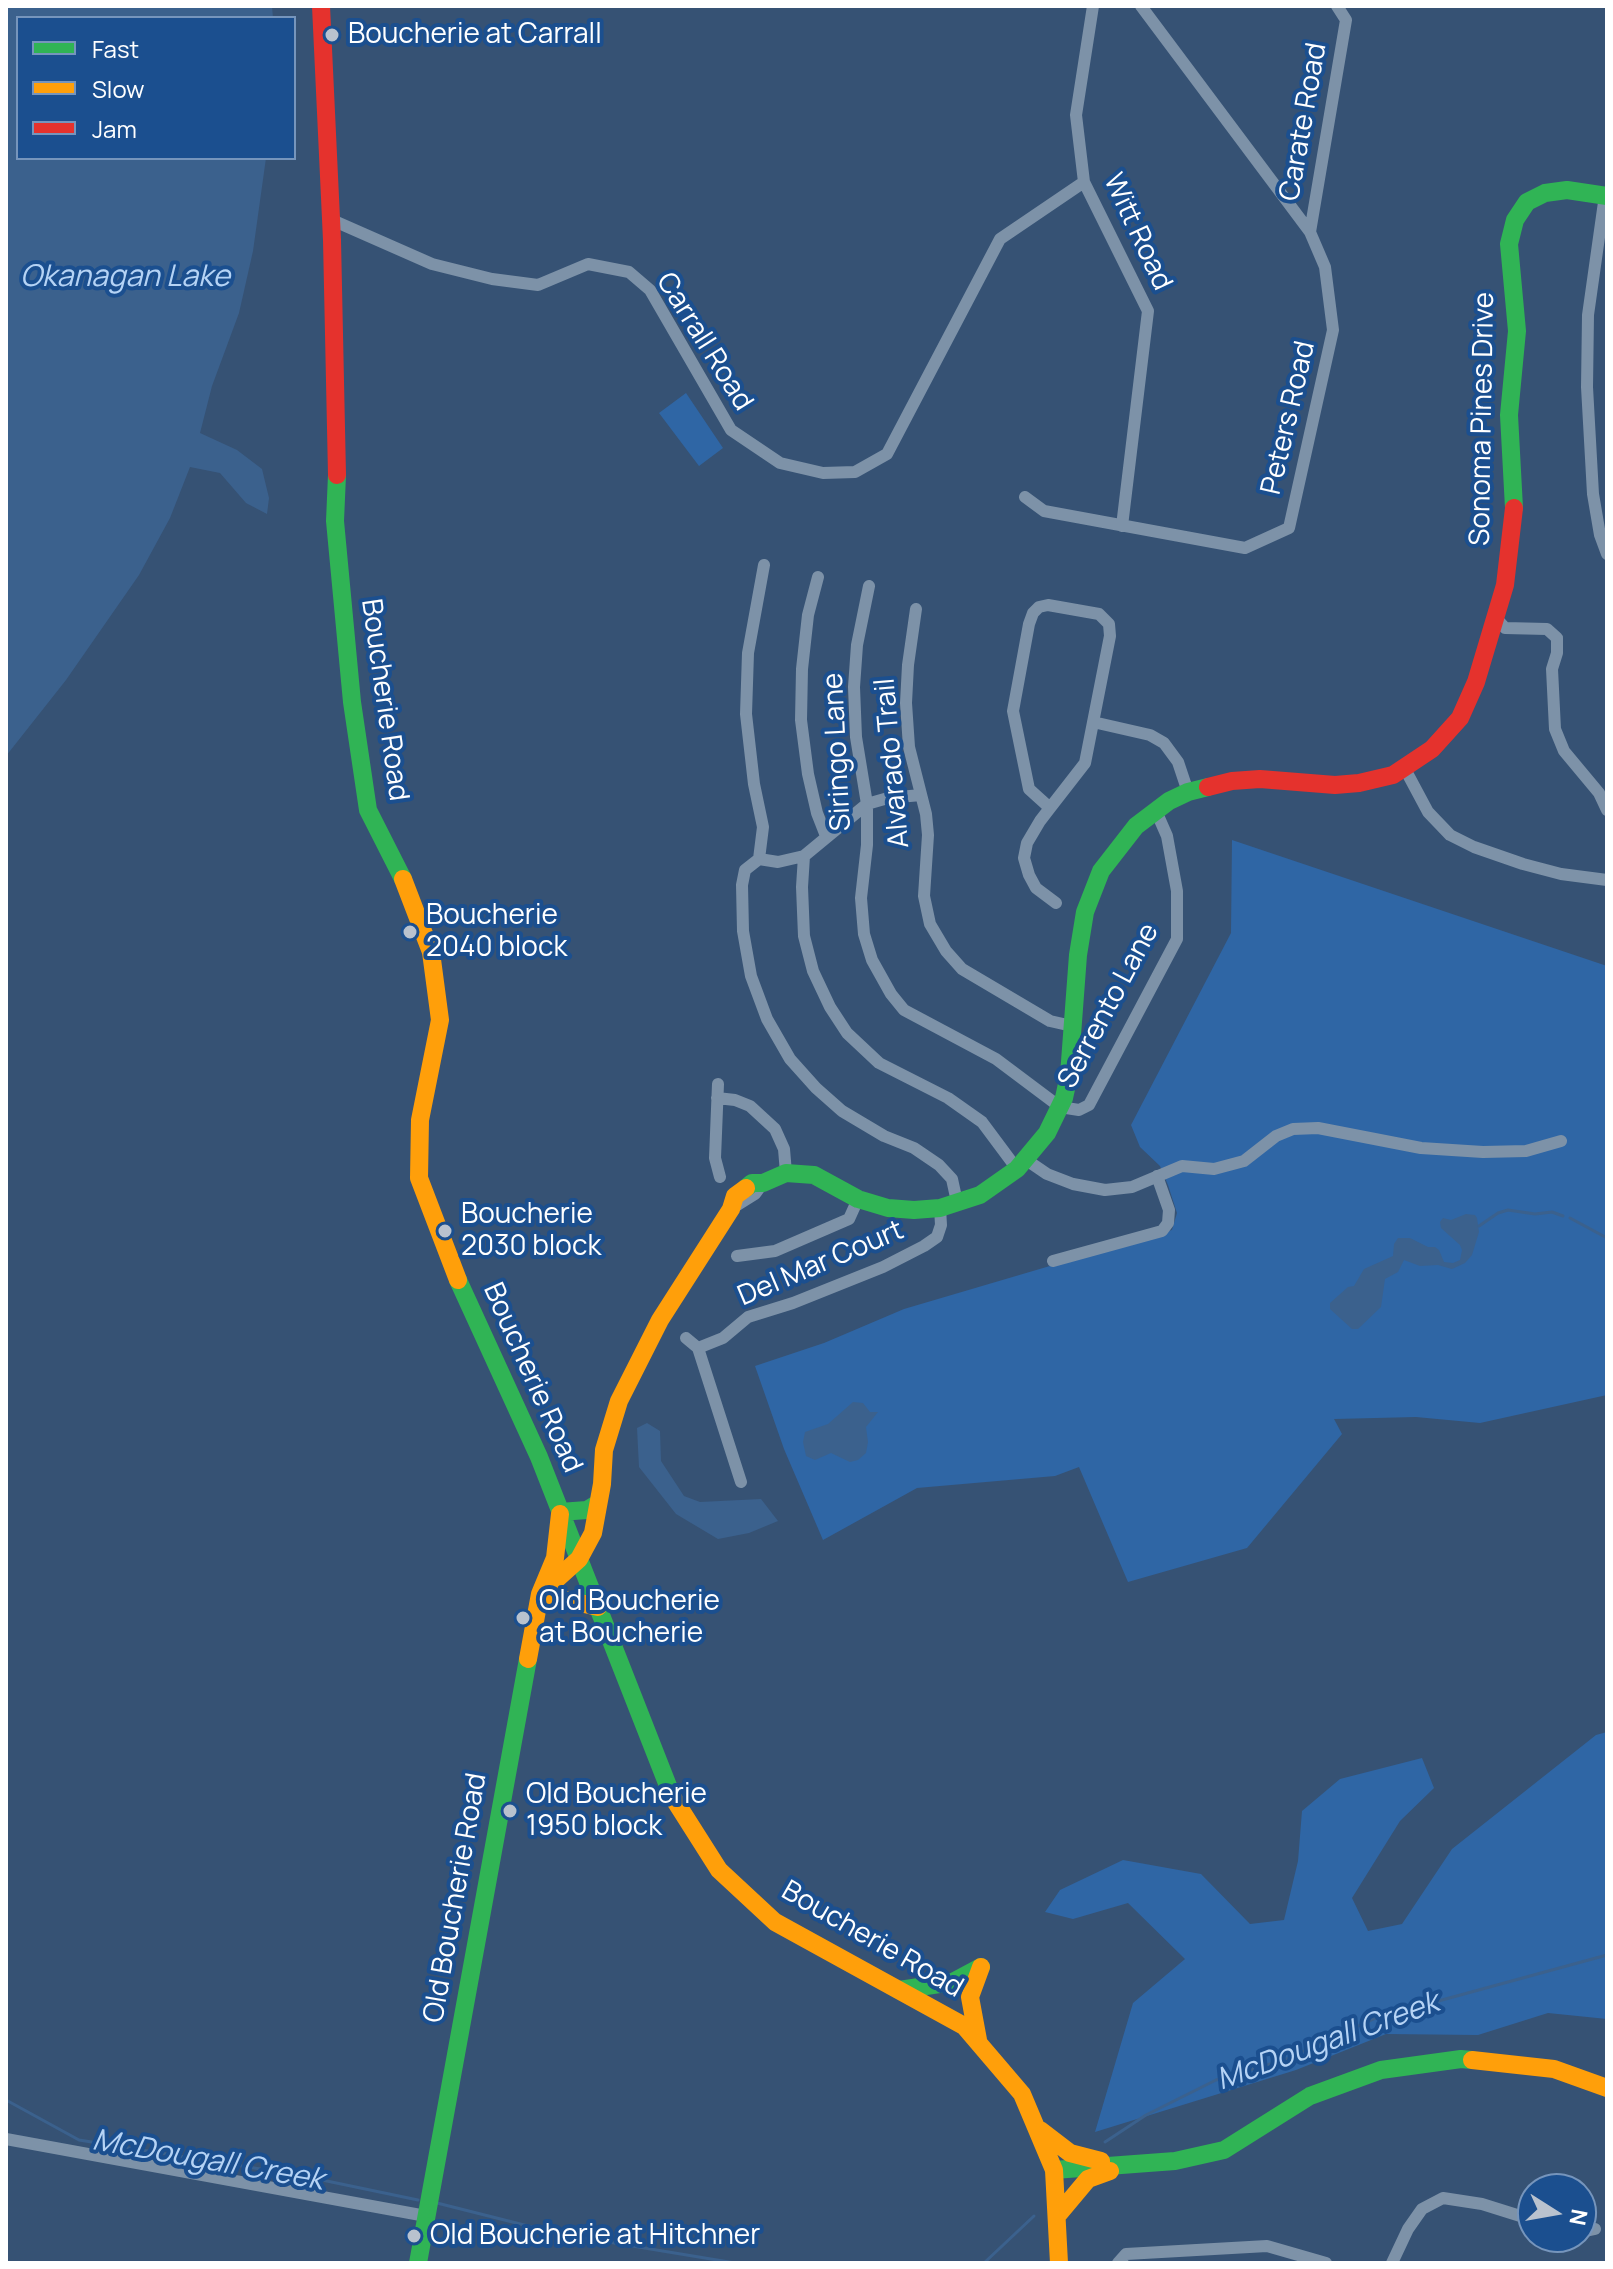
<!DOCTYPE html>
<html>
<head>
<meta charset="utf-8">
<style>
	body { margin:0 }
	#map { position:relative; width:1613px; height:2269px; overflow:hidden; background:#365274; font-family:Manrope,sans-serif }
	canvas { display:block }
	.frame { position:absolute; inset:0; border:8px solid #fff; pointer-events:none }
	.legend { position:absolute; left:16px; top:16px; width:280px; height:144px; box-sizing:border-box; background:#1b4f8f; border:2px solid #7695bc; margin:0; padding:10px 14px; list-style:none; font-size:24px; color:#fff }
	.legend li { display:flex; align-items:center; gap:16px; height:40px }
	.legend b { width:40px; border:2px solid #7695bc }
	.north { position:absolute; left:1517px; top:2173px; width:80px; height:80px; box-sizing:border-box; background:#1b4f8f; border:2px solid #7695bc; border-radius:50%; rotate:101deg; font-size:22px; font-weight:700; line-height:32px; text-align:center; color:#fff }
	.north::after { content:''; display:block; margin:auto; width:28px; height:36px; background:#b9c2ce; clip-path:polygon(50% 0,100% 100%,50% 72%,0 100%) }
</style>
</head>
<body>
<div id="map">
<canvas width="1613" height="2269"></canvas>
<div class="frame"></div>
<ul class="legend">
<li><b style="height:10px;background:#30b455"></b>Fast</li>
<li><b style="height:10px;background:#ff9f0a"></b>Slow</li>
<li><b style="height:10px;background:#e5322d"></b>Jam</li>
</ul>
<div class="north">N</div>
</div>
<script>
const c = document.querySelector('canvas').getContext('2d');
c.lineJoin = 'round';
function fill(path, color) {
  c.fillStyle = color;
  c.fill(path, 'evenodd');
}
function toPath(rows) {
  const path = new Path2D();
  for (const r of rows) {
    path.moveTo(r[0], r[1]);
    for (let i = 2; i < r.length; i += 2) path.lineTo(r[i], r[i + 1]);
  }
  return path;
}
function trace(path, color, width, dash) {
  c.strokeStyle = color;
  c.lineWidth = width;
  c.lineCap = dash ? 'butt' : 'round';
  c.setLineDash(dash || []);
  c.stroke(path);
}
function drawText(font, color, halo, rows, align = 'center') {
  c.font = font + ' Manrope,sans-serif';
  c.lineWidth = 8;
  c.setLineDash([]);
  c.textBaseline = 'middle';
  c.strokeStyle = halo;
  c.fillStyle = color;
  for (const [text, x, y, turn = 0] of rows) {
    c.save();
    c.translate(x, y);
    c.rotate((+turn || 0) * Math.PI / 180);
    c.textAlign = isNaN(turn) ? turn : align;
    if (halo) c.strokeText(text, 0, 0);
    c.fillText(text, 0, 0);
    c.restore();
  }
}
const green = toPath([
	[686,393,723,448,699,466,659,413],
	[1232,840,1607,966,1607,1395,1480,1423,1416,1417,1334,1419,1342,1434,1247,1548,1128,1582,1079,1467,1055,1476,917,1488,823,1540,784,1449,755,1366,824,1343,904,1309,1172,1230,1177,1213,1168,1185,1160,1166,1140,1147,1131,1125,1231,933],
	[1607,1732,1607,2019,1548,2013,1478,2035,1386,2034,1296,2070,1095,2132,1133,2003,1185,1959,1128,1903,1073,1919,1045,1912,1060,1890,1123,1860,1201,1874,1250,1924,1284,1920,1298,1861,1302,1811,1340,1779,1422,1758,1434,1788,1400,1821,1352,1898,1368,1931,1402,1924,1452,1849,1596,1735]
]);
const water = toPath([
	[6,6,272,6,273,18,18,18,18,158,266,158,253,251,239,313,212,386,200,433,237,450,262,469,269,498,267,514,246,503,220,473,190,467,170,518,139,575,66,680,6,756],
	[1466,1214,1475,1215,1477,1218,1479,1232,1472,1255,1465,1263,1452,1269,1438,1265,1420,1266,1404,1260,1398,1272,1385,1279,1381,1307,1358,1329,1352,1329,1330,1309,1330,1303,1348,1287,1354,1286,1364,1269,1393,1256,1394,1244,1398,1238,1410,1238,1428,1247,1435,1247,1439,1250,1444,1262,1453,1263,1460,1260,1462,1250,1460,1245,1441,1228,1440,1222,1443,1218,1451,1220],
	[853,1402,863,1403,870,1412,878,1412,866,1427,868,1442,866,1453,858,1460,850,1462,831,1453,815,1460,806,1456,803,1442,805,1432,828,1424],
	[647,1423,660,1431,661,1461,684,1496,700,1502,761,1499,778,1521,749,1533,718,1539,676,1514,639,1467,637,1428]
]);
const stream = toPath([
	[1570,1218,1607,1238],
	[1479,1226,1498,1213,1508,1210,1535,1214,1552,1212,1563,1216],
	[6,2100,79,2140,298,2175,418,2200],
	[1105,2142,1146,2115,1216,2080,1284,2060,1376,2018,1607,1955],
	[437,2203,560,2234,735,2263],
	[984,2263,1034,2216]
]);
const street = toPath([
	[1093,6,1076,115,1084,182,1148,311,1122,526],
	[1605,195,1588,315,1587,387,1593,494,1600,535,1607,554],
	[332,220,432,264,492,279,538,285,588,264,629,272,650,290,731,430,780,463,823,473,855,472,887,454,1000,239,1084,182],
	[1310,232,1346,20,1337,6],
	[1025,497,1044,511,1245,548,1289,528,1333,330,1325,267,1310,232,1141,6],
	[764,565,748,653,746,714,754,784,763,827,759,859,745,870,742,885,743,931,751,976,767,1019,790,1059,816,1088,842,1111,884,1136,914,1148,939,1165,952,1179,957,1202],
	[818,577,808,615,802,669,801,720,808,774,817,813,826,836],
	[869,586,857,645,854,687,856,737,867,804,867,845,861,898,864,934,872,960,891,994,904,1010,996,1059,1060,1107,1079,1110,1089,1105,1177,939,1177,891,1167,836,1156,811],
	[916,609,908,665,906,703,909,747,926,814,928,835,924,896,930,924,946,951,962,969,1050,1021,1072,1026],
	[1496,618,1505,628,1547,629,1557,638,1557,653,1552,669,1555,729,1564,751,1599,793,1607,810],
	[1093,722,1150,735,1164,743,1178,762,1188,792],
	[1405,769,1428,812,1450,835,1474,847,1523,864,1561,874,1607,880],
	[1050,808,1029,789,1013,711,1029,624,1033,613,1039,607,1048,605,1099,614,1109,624,1110,636,1085,763,1050,808,1040,821,1027,843,1024,858,1029,875,1036,888,1056,903],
	[804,856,802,887,804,936,813,971,830,1007,847,1033,879,1063,948,1098,982,1122,1017,1169],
	[759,859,778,862,804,856,867,804,888,798,921,795],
	[718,1084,715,1158,720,1177],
	[717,1098,735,1100,750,1106,775,1129,784,1149,786,1173],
	[1025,1159,1047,1174,1073,1184,1105,1190,1132,1187,1182,1166,1214,1169,1244,1161,1276,1136,1293,1129,1318,1128,1421,1148,1483,1152,1526,1151,1561,1141],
	[731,1209,755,1194,763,1183],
	[737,1256,775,1251,849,1219,858,1199],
	[1053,1261,1162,1231,1168,1223,1169,1210,1157,1176],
	[686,1338,698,1348,741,1482],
	[698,1348,723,1338,748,1317,793,1303,883,1267,924,1246,937,1237,941,1225,940,1208],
	[6,2139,426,2216],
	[1581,2232,1595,2229],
	[1118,2263,1126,2254,1267,2246,1326,2263],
	[1392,2263,1408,2229,1422,2209,1443,2198,1482,2204,1533,2220]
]);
const fast = toPath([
	[337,475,335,521,352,702,368,810,403,879],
	[1514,508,1509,415,1517,331,1509,244,1515,220,1527,202,1545,193,1567,190,1607,196],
	[746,1188,752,1183,763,1183,786,1173,814,1175,858,1199,888,1208,914,1210,940,1208,980,1195,1017,1169,1047,1133,1064,1098,1069,1075,1078,955,1085,912,1101,871,1136,826,1169,801,1188,792,1208,787],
	[458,1280,539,1457,672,1796],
	[560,1512,587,1510,597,1504],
	[899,1990,953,1982,981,1967],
	[1054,2170,1175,2161,1224,2150,1310,2096,1381,2070,1461,2059,1472,2060],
	[418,2263,528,1659]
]);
const slow = toPath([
	[403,879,431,952,440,1020,420,1120,419,1178,458,1280],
	[540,1594,579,1559,593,1533,602,1484,604,1450,619,1401,660,1320,731,1209,735,1196,746,1188],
	[540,1594,598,1607],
	[528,1659,540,1594,555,1558,560,1514],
	[672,1796,719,1870,775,1922,964,2026,1022,2094,1054,2170,1059,2263],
	[978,2040,970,1997,981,1967],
	[1472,2060,1554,2069,1607,2088],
	[1040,2130,1070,2153,1101,2161],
	[1057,2216,1088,2179,1110,2171]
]);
const jam = toPath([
	[321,6,332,240,337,475],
	[1208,787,1232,781,1260,779,1335,785,1359,783,1393,775,1432,749,1460,718,1476,682,1505,585,1514,508]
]);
const markers = [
	[332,35,8,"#b9c2ce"],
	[410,932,8,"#b9c2ce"],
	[445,1231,8,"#b9c2ce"],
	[523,1618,8,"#b9c2ce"],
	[510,1811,8,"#b9c2ce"],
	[414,2236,8,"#b9c2ce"]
];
const poiNames = [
	["Boucherie at Carrall",348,35],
	["Boucherie",426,916],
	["2040 block",426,948],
	["Boucherie",461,1215],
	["2030 block",461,1247],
	["Old Boucherie",539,1602],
	["at Boucherie",539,1634],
	["Old Boucherie",526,1795],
	["1950 block",526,1827],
	["Old Boucherie at Hitchner",430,2236]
];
const streetNames = [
	["Carate Road",1304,122,-80],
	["Witt Road",1137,232,65],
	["Carrall Road",704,342,58],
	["Peters Road",1289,418,-77],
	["Sonoma Pines Drive",1483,419,-89],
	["Boucherie Road",384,700,82],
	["Siringo Lane",838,752,-93],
	["Alvarado Trail",893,763,-95],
	["Serrento Lane",1109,1006,-62],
	["Del Mar Court",821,1264,-23],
	["Boucherie Road",532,1378,66],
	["Old Boucherie Road",456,1898,-80],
	["Boucherie Road",872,1940,30]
];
const waterNames = [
	["Okanagan Lake",125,278],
	["McDougall Creek",1328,2042,-20],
	["McDougall Creek",208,2161,10]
];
fill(green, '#2f66a5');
fill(water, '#3b618d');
trace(stream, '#3b618d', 3);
trace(street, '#7d92a8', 12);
trace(fast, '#30b455', 18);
trace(slow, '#ff9f0a', 18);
trace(jam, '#e5322d', 18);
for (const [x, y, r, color] of markers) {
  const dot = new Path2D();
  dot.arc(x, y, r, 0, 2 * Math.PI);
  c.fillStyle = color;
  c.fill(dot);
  trace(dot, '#1b4f8f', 3);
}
drawText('28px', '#fff', '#1b4f8f', poiNames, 'left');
drawText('28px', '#fff', '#1b4f8f', streetNames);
drawText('italic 30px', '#b5d3f5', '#1b4f8f', waterNames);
</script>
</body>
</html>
